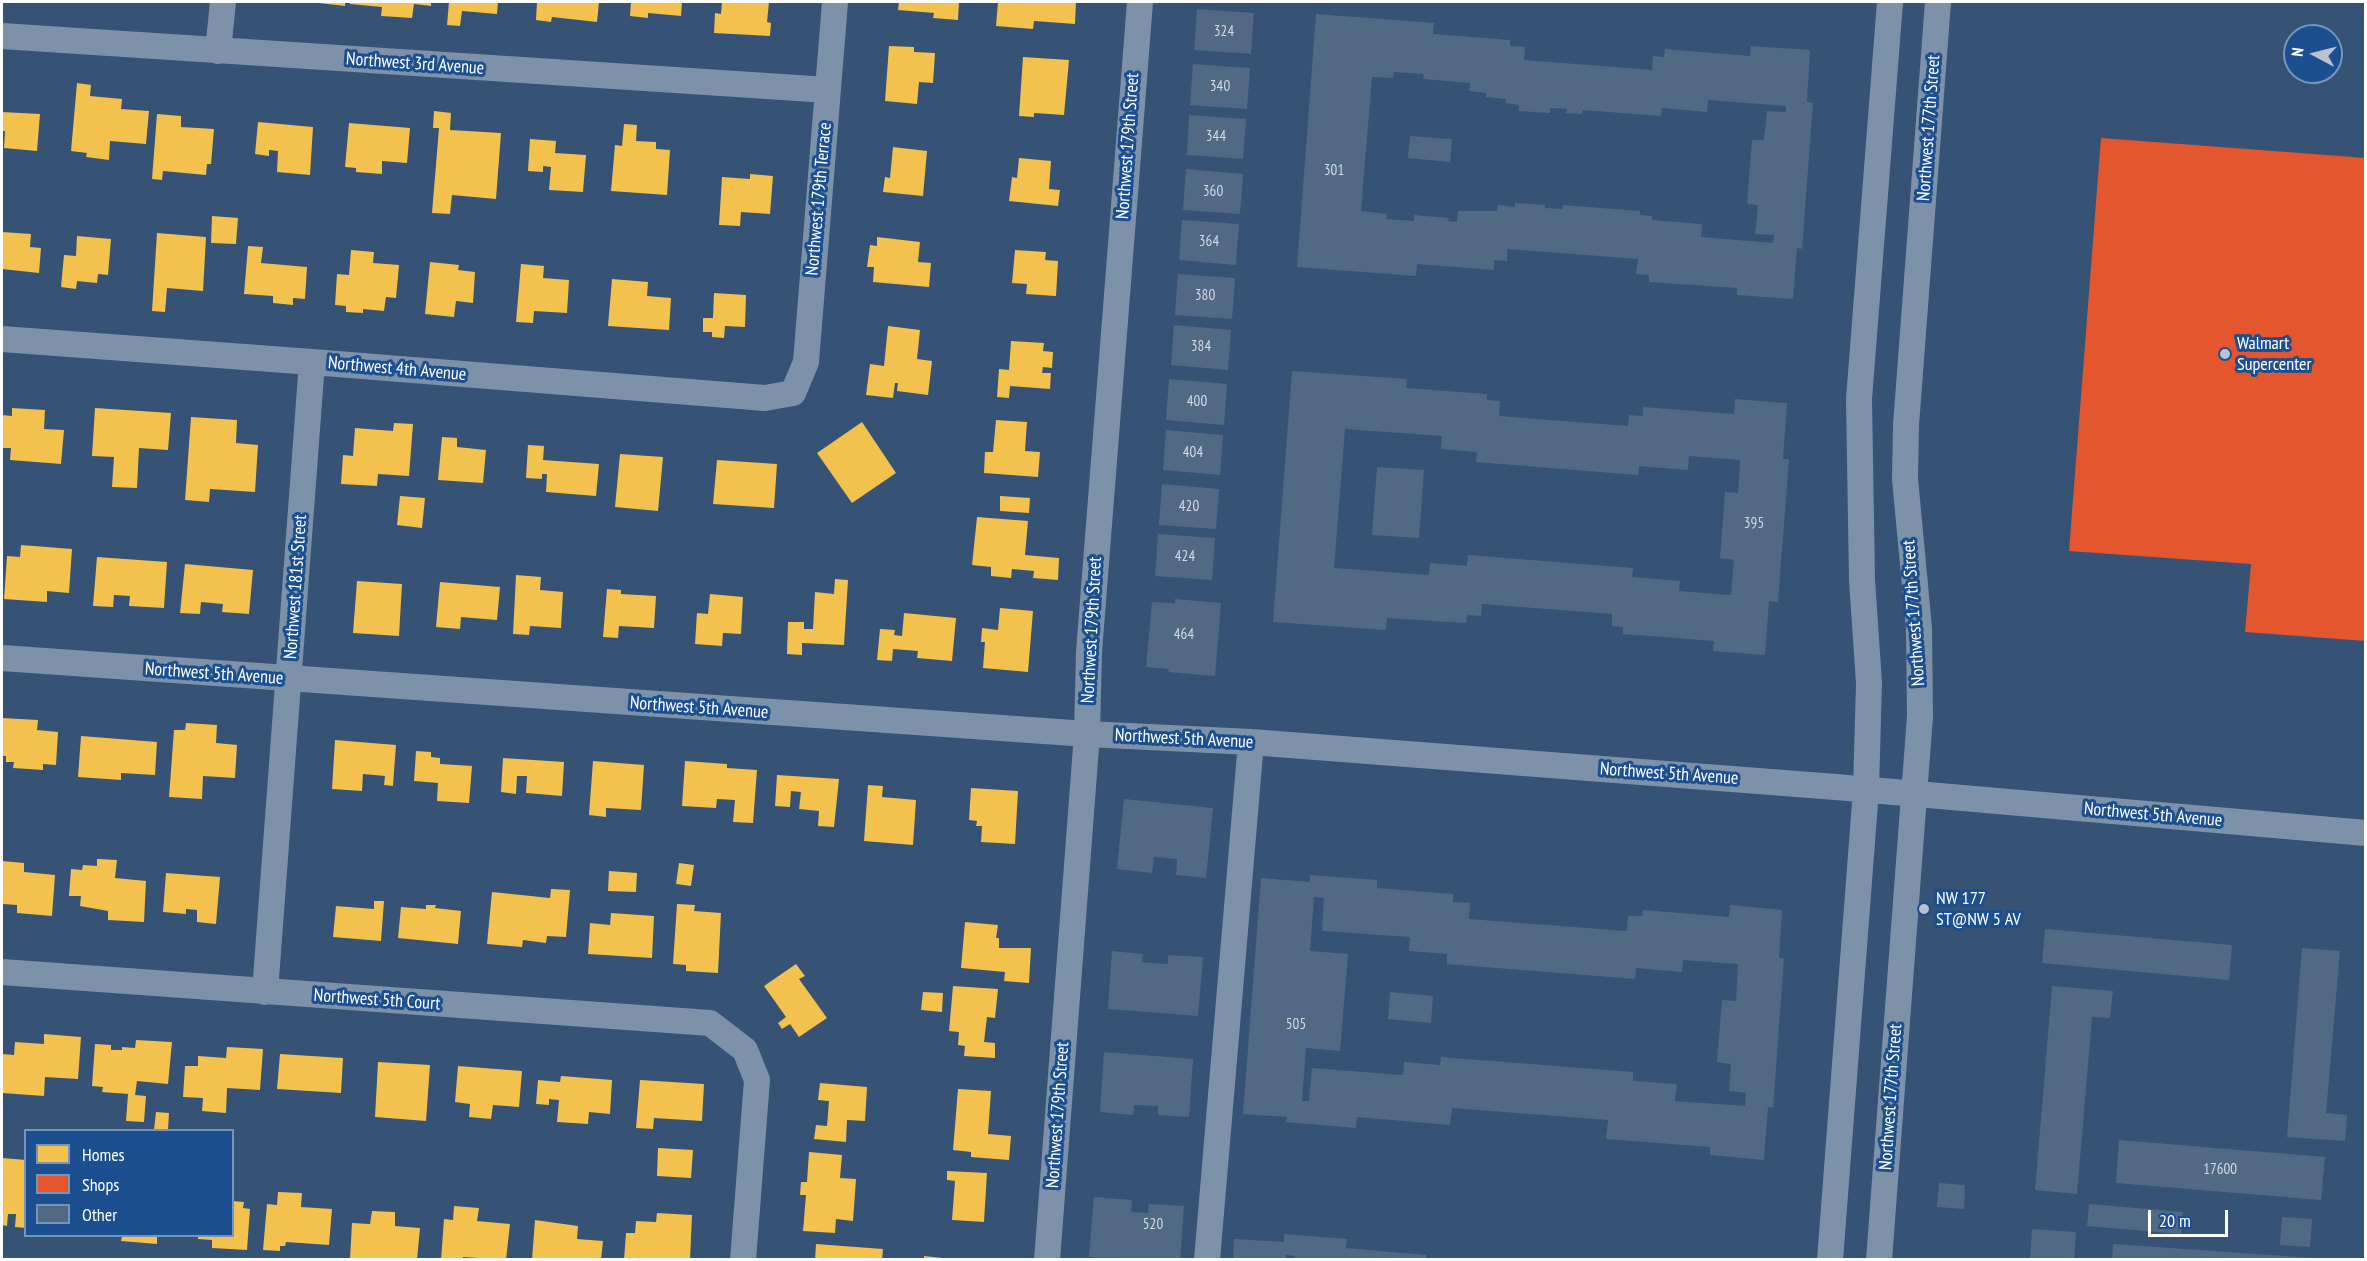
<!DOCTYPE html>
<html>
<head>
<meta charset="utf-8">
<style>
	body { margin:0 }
	#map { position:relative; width:2367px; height:1261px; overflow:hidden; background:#365274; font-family:"PT Sans Narrow",sans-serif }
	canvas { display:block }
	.frame { position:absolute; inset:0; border:3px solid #fff; pointer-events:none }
	.legend { position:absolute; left:24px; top:1129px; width:210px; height:108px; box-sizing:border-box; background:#1b4f8f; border:2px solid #7695bc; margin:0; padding:8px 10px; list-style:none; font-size:18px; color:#fff }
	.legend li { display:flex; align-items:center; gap:12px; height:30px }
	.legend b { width:30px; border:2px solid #7695bc }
	.north { position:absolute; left:2283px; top:24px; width:60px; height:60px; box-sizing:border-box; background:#1b4f8f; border:2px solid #7695bc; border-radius:50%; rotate:277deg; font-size:16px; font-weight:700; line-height:24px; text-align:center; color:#fff }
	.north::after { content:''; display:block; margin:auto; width:21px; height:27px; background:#b9c2ce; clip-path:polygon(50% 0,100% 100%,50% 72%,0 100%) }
	.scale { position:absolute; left:2148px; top:1210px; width:80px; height:27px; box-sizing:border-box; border:3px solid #fff; border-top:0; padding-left:8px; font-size:18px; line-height:21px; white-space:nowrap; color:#fff; -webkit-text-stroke:4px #1b4f8f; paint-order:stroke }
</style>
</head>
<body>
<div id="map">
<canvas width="2367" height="1261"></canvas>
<div class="frame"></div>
<ul class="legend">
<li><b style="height:16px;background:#f2c14e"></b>Homes</li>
<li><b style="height:16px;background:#e4572e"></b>Shops</li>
<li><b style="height:16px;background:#526984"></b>Other</li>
</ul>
<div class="north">N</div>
<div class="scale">20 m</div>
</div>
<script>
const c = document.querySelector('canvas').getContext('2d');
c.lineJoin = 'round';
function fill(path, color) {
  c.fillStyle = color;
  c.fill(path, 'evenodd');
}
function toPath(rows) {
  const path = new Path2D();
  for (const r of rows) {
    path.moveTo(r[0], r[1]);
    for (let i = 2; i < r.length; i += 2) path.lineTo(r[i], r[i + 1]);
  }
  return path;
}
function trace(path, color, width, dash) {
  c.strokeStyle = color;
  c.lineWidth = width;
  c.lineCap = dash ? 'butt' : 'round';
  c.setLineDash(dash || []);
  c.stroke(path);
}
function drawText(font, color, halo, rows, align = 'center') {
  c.font = font + ' "PT Sans Narrow",sans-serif';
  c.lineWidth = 6;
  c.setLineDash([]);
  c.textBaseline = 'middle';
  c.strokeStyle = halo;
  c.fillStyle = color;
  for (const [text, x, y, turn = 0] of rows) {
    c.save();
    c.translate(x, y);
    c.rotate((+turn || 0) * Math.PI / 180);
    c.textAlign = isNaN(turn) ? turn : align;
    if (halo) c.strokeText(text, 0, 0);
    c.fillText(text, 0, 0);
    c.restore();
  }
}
const homes = toPath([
	[310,2,345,2,345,6],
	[350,2,431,2,431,6,414,4,412,18,381,16,382,7,350,4],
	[449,2,498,2,497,14,462,11,460,26,447,25],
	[537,2,599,2,597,22,552,17,551,22,536,20],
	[631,2,682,2,681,16,648,13,648,18,630,16],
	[722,2,769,2,767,22,771,23,770,36,714,33,715,13,721,14],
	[899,2,959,2,958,20,933,18,934,13,898,10],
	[998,2,1076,2,1075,24,1034,21,1033,29,996,26],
	[889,46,914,47,914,52,935,53,933,83,919,82,917,104,885,101],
	[1023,57,1069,60,1064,115,1034,113,1034,117,1019,116],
	[77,83,91,85,90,96,122,99,121,109,149,111,146,144,110,141,109,160,86,157,87,153,71,151],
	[434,111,451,113,450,130,501,133,496,199,452,195,450,214,432,213,439,128,433,128],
	[2,112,40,114,37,151,4,148,5,131,2,131],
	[157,114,181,116,181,127,214,129,211,164,207,164,206,175,163,171,162,180,152,179],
	[258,122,313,127,310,175,277,172,278,151,269,150,269,156,255,154],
	[349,123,410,128,407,163,382,161,382,174,356,172,356,168,345,167],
	[624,124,637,125,636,141,656,142,656,149,670,150,667,195,611,191,615,145,622,146],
	[530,139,556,141,555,153,586,155,583,192,549,190,551,167,543,166,543,172,528,171],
	[893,147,927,151,923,196,883,192,885,177,890,178],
	[1019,158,1051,161,1049,189,1060,190,1058,206,1009,201,1012,177,1017,178],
	[750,174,773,176,770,214,741,212,740,226,719,225,722,177,750,179],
	[212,216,238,218,236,244,211,243],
	[2,232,31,234,30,247,41,248,39,273,2,269],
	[157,233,206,237,203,291,167,288,165,312,152,311],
	[77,236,111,239,108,275,98,274,97,283,77,281,76,289,61,287,64,255,76,256],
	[877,237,920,242,918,262,931,263,929,287,873,282,874,267,867,267,870,245,877,246],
	[248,246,263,247,261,263,307,267,305,299,293,298,293,305,273,303,273,296,244,294],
	[351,250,374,252,373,263,399,265,396,298,386,297,384,311,363,309,363,313,346,312,346,306,335,305,337,274,349,275],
	[1015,250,1046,252,1045,260,1058,261,1056,296,1026,294,1027,284,1012,283],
	[430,262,459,265,458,270,475,272,473,303,456,301,454,317,425,314],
	[521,264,544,266,543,278,569,280,567,313,534,311,533,323,516,322],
	[612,279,648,282,647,296,671,298,669,330,608,326],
	[714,293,746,295,745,327,725,326,724,338,712,337,712,332,703,332,703,318,713,318],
	[888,326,920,330,917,359,932,361,928,395,897,391,898,383,895,383,893,398,866,395,870,364,884,366],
	[1011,341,1044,343,1043,351,1053,352,1052,368,1043,367,1042,373,1051,373,1050,389,1010,386,1009,398,997,397,999,369,1009,370],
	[12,408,45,410,44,429,64,430,61,464,10,460,11,448,2,448,2,415,12,416],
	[95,408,171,413,168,450,139,448,137,488,112,487,114,457,92,456],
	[191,417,237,420,236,443,258,445,255,492,210,489,209,502,185,500],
	[996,420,1027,422,1025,451,1040,452,1038,477,984,473,985,452,993,452],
	[862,422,896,473,852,503,817,453],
	[394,423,413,424,409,476,378,474,377,486,341,484,343,455,353,456,355,428,393,431],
	[442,437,457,438,457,447,486,450,483,483,438,480],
	[528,445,544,446,543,460,599,464,596,496,546,492,547,474,542,474,542,479,526,478],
	[620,454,663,457,658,511,615,507],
	[717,460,777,464,774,508,713,504],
	[400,496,425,498,422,528,397,525],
	[1000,496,1030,498,1029,513,1000,511],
	[977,517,1028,521,1025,555,1059,558,1058,580,1033,578,1034,571,1012,569,1011,578,991,576,991,567,972,565],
	[21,545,72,549,69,593,47,591,47,602,4,599,7,556,20,557],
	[97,557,167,562,164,608,129,606,130,596,114,595,113,607,93,606],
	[185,564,253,570,249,614,222,612,223,604,201,602,200,614,180,613],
	[516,575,541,577,540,590,563,592,561,628,530,626,529,635,513,634],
	[835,579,848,580,844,645,802,643,802,655,787,654,788,622,804,622,804,629,813,629,815,592,834,594],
	[357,581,402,584,399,636,353,633],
	[440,582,500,587,497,620,461,617,460,629,436,627],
	[607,589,621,590,621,594,656,596,654,628,619,626,618,638,603,637],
	[710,594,743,597,741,634,723,633,722,646,695,644,697,613,708,614],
	[1000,608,1033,611,1028,672,983,668,985,642,981,642,982,628,998,630],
	[904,613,956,618,952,661,917,658,918,651,893,649,892,661,877,660,880,629,895,630,894,635,902,636],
	[2,718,38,720,37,730,58,732,56,765,43,764,43,770,13,768,14,762,6,762,6,756,2,756],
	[186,723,217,725,216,743,237,745,235,778,203,776,202,799,169,797,174,730,185,730],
	[81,736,157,742,155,775,121,773,121,780,78,777],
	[335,740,396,745,393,786,384,785,385,776,363,774,362,791,332,789],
	[416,751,431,752,431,757,440,758,440,764,472,766,469,803,437,801,438,783,414,781],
	[503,758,564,762,562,796,526,793,527,776,517,776,516,794,501,792],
	[593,761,644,765,641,810,606,808,606,817,589,815],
	[685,761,727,764,727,768,757,770,753,823,733,822,735,800,717,799,716,808,682,806],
	[777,775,839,779,834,827,818,826,819,811,799,809,801,792,791,791,790,807,775,806],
	[868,785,883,786,882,797,916,800,913,845,864,841],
	[971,788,1018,791,1015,844,981,842,982,826,976,826,977,821,969,820],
	[97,859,117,860,115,878,146,881,144,922,108,920,108,911,80,906,81,896,69,896,71,869,82,870,83,865,97,866],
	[2,861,24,863,24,872,55,875,52,916,17,913,17,905,3,904],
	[679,863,694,865,691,886,676,884],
	[609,871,637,873,636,892,608,891],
	[166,873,220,877,216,924,197,922,197,910,186,909,186,914,163,912],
	[551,889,570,890,566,937,547,936,546,943,523,940,522,947,487,944,492,892,550,898],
	[374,901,384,901,381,941,333,937,336,906,374,909],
	[677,904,695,905,694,911,721,913,718,973,686,971,686,965,673,964],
	[426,905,436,905,435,908,461,911,458,944,398,938,401,907,426,909],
	[611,913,654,916,652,958,588,954,590,923,610,925],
	[965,922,998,925,996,938,999,938,999,948,1031,948,1029,983,1004,981,1005,972,961,968],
	[796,964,805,976,799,979,827,1018,799,1037,790,1024,782,1029,778,1023,786,1017,764,986],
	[953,986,998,989,995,1018,987,1017,984,1042,995,1043,995,1058,964,1056,965,1046,958,1045,959,1032,949,1031],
	[923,992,943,993,942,1012,921,1010],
	[44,1034,81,1037,78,1079,45,1077,44,1096,2,1093,2,1054,14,1055,15,1042,44,1044],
	[136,1040,172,1042,168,1084,137,1081,135,1095,146,1096,144,1122,126,1121,128,1094,102,1092,103,1087,92,1086,95,1044,111,1045,111,1050,122,1050,122,1047,135,1048],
	[227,1047,263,1049,260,1090,227,1088,226,1113,202,1111,203,1098,183,1097,185,1066,198,1066,198,1056,226,1058],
	[280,1054,343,1058,341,1093,277,1089],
	[378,1062,430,1065,426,1121,375,1117],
	[458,1066,522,1071,519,1107,493,1105,491,1119,469,1117,470,1104,455,1102],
	[561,1076,612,1080,610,1114,589,1112,588,1124,557,1122,559,1100,549,1099,549,1105,536,1104,538,1080,560,1082],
	[640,1080,704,1084,702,1121,654,1118,653,1129,636,1128],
	[820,1083,867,1087,865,1121,847,1120,846,1142,814,1139,816,1125,827,1126,829,1101,818,1100],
	[958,1089,991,1091,988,1134,1011,1136,1009,1160,971,1157,971,1152,953,1150],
	[156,1112,169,1113,168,1130,154,1130],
	[658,1148,693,1150,691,1178,657,1176],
	[809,1152,842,1155,840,1178,856,1179,853,1221,836,1219,835,1233,803,1231,806,1195,800,1195,801,1182,807,1182],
	[2,1158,26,1160,26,1228,15,1227,16,1214,8,1214,7,1226,2,1225],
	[947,1171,987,1173,984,1222,952,1220,955,1181,947,1180],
	[278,1192,302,1193,301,1207,332,1209,329,1245,286,1242,285,1246,280,1246,280,1251,263,1250,267,1204,277,1205],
	[232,1201,244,1202,243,1208,250,1209,247,1250,212,1248,212,1240,198,1239,198,1236,232,1236],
	[454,1206,479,1208,477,1221,510,1224,506,1260,463,1257,463,1260,441,1260,444,1219,453,1220],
	[372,1211,395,1212,395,1226,420,1228,417,1260,350,1259,352,1223,370,1224],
	[657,1213,692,1215,690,1260,624,1260,626,1233,635,1233,636,1221,656,1222],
	[535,1220,578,1226,577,1239,603,1241,601,1260,532,1260],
	[122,1236,157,1236,157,1244,121,1241],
	[816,1244,883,1249,882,1260,815,1260],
	[924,1256,942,1258,942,1260,924,1260]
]);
const shops = toPath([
	[2101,138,2366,158,2366,641,2245,632,2251,564,2069,551]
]);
const building = toPath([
	[1197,9,1254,13,1251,54,1194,50],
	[1316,14,1434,23,1433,34,1510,40,1510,46,1525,47,1524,60,1652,70,1653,56,1664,57,1665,49,1750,56,1751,46,1810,50,1807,102,1813,103,1802,249,1797,248,1793,299,1737,295,1737,288,1649,282,1649,275,1636,274,1638,259,1507,249,1507,261,1494,260,1494,270,1417,264,1416,276,1297,267],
	[1394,72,1424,74,1423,79,1470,83,1469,91,1486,93,1486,97,1506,99,1506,103,1519,105,1519,111,1550,113,1550,108,1567,109,1566,113,1582,114,1583,110,1661,116,1662,108,1707,112,1708,100,1786,106,1786,112,1767,111,1764,140,1752,140,1747,204,1758,205,1755,234,1774,235,1773,243,1701,237,1702,224,1652,220,1652,216,1640,215,1640,211,1563,205,1562,209,1545,208,1545,205,1515,203,1515,207,1498,205,1497,211,1458,211,1457,222,1448,221,1449,218,1414,215,1414,221,1386,219,1387,214,1361,211,1372,77,1393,78],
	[1193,64,1250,68,1247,109,1190,105],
	[1189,115,1246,119,1243,159,1187,155],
	[1410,136,1452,139,1450,162,1408,158],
	[1186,169,1243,174,1240,214,1183,210],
	[1182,220,1239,224,1236,265,1179,260],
	[1178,274,1235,278,1232,319,1175,315],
	[1174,325,1231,330,1228,370,1171,365],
	[1292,371,1407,379,1406,388,1487,394,1487,400,1500,401,1499,416,1628,426,1629,415,1643,416,1643,407,1734,414,1735,399,1787,403,1783,459,1789,459,1778,602,1769,601,1765,655,1713,651,1714,641,1623,634,1623,627,1612,626,1612,614,1482,604,1481,616,1467,615,1466,623,1387,618,1386,630,1273,622],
	[1345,429,1442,436,1441,449,1477,452,1476,462,1638,475,1639,466,1688,470,1689,456,1740,460,1738,493,1725,492,1720,558,1734,560,1731,595,1679,591,1680,581,1632,577,1633,568,1468,555,1467,566,1430,563,1429,575,1334,568],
	[1169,379,1227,384,1224,425,1166,420],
	[1166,430,1223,435,1220,475,1163,470],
	[1377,467,1424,470,1419,538,1372,535],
	[1162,484,1219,489,1216,529,1159,525],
	[1158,534,1215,538,1212,580,1155,576],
	[1175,599,1221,603,1215,676,1168,672,1169,669,1146,667,1152,602,1175,603],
	[1124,799,1213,808,1206,878,1176,875,1177,859,1154,857,1152,873,1117,869],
	[1310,875,1377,880,1377,888,1453,894,1453,902,1470,903,1469,919,1627,931,1628,916,1642,916,1643,910,1729,917,1730,905,1782,910,1779,958,1784,958,1773,1108,1768,1107,1764,1160,1710,1155,1710,1147,1606,1139,1608,1120,1452,1108,1450,1125,1357,1117,1356,1128,1286,1122,1287,1117,1243,1114,1261,878,1310,882],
	[1314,897,1324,898,1322,931,1410,937,1409,951,1447,954,1447,964,1635,979,1636,968,1682,972,1683,960,1738,964,1736,1001,1722,1000,1717,1062,1731,1064,1729,1091,1746,1093,1745,1106,1675,1101,1677,1084,1633,1081,1633,1072,1441,1057,1440,1065,1404,1062,1403,1075,1312,1068,1309,1101,1302,1101,1306,1048,1340,1051,1348,954,1310,951],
	[2045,929,2232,945,2229,980,2042,963],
	[2302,948,2340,951,2326,1113,2347,1115,2345,1141,2287,1137],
	[1112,951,1143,954,1142,962,1168,964,1168,955,1203,957,1198,1016,1108,1009],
	[2052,986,2113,991,2110,1018,2092,1017,2077,1194,2035,1190],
	[1390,992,1433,996,1431,1023,1388,1019],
	[1104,1052,1193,1059,1189,1117,1158,1115,1158,1106,1134,1105,1133,1115,1100,1112],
	[2119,1140,2325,1157,2321,1200,2116,1183],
	[1939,1183,1965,1185,1964,1209,1937,1207],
	[1094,1197,1132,1200,1131,1212,1148,1213,1149,1204,1184,1206,1180,1260,1089,1257],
	[2089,1204,2183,1212,2181,1234,2087,1226],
	[2282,1217,2312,1219,2310,1247,2280,1245],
	[2032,1229,2076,1232,2074,1260,2030,1260],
	[1284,1234,1347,1239,1346,1248,1426,1255,1426,1260,1295,1260,1295,1256,1286,1255,1286,1260,1233,1260,1234,1239,1284,1242],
	[2113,1244,2314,1258,2314,1260,2112,1260]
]);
const minor = toPath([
	[2,36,828,90],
	[218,51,223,2],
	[2,339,312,362,765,398,793,393,806,362,835,2],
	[2,658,1087,734,1251,742,1836,787,2366,833],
	[2,972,710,1023,745,1050,757,1080,743,1260],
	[265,992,312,362],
	[1047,1260,1087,734,1089,652,1140,2],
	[1207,1260,1251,742],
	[1830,1260,1866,790,1869,683,1862,580,1859,399,1890,2],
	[1879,1260,1920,716,1919,628,1905,479,1906,425,1938,2]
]);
const markers = [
	[2225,354,6,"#b9c2ce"],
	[1924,909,6,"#b9c2ce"]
];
const numberNames = [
	["324",1224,32],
	["340",1220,87],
	["344",1216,137],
	["301",1334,171],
	["360",1213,192],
	["364",1209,242],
	["380",1205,296],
	["384",1201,347],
	["400",1197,402],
	["404",1193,453],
	["420",1189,507],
	["395",1754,524],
	["424",1185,557],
	["464",1184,635],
	["505",1296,1025],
	["17600",2220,1170],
	["520",1153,1225]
];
const streetNames = [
	["Northwest 3rd Avenue",415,64,4],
	["Northwest 177th Street",1929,128,-86],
	["Northwest 179th Street",1128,146,-86],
	["Northwest 179th Terrace",819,199,-85],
	["Northwest 4th Avenue",397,369,5],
	["Northwest 181st Street",296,587,-86],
	["Northwest 177th Street",1914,613,-94],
	["Northwest 179th Street",1092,630,-87],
	["Northwest 5th Avenue",214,674,4],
	["Northwest 5th Avenue",699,708,4],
	["Northwest 5th Avenue",1184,739,3],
	["Northwest 5th Avenue",1669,774,4],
	["Northwest 5th Avenue",2153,815,5],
	["Northwest 5th Court",377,1000,4],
	["Northwest 177th Street",1891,1097,-86],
	["Northwest 179th Street",1058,1115,-86]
];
const poiNames = [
	["Walmart",2237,344],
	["Supercenter",2237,365],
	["NW 177",1936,899],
	["ST@NW 5 AV",1936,920]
];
fill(homes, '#f2c14e');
fill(shops, '#e4572e');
fill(building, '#526984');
trace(minor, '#7d92a8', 26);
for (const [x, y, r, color] of markers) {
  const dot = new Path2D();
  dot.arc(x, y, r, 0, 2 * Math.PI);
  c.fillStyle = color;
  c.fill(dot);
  trace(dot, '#1b4f8f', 2);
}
drawText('15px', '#d4dae0', null, numberNames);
drawText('18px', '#fff', '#1b4f8f', streetNames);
drawText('18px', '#fff', '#1b4f8f', poiNames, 'left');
</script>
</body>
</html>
